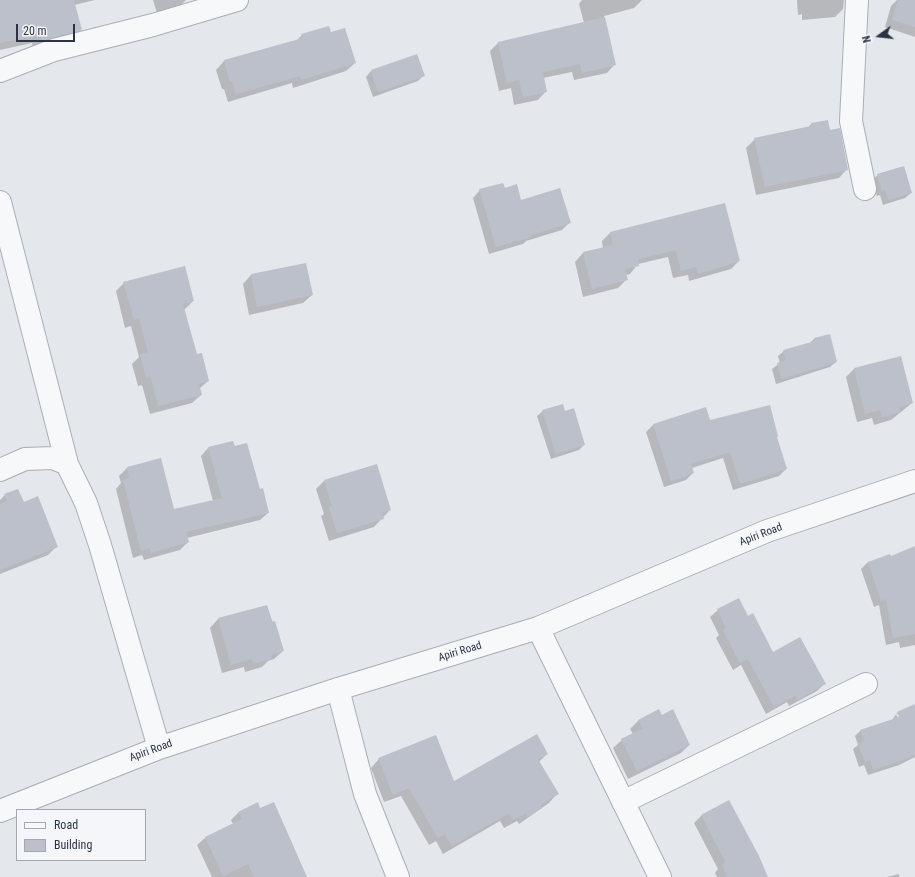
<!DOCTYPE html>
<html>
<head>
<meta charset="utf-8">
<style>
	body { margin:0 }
	#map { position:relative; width:915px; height:877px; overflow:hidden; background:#e4e7ec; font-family:"Roboto Condensed",sans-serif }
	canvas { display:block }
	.legend { position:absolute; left:16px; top:809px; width:130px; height:52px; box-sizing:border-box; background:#f4f6f9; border:1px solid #a4a8b1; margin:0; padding:5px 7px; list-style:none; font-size:12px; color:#2b3445 }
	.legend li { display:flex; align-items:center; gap:8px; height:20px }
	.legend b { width:20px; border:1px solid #a4a8b1 }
	.north { position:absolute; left:859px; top:16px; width:40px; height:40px; -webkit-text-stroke:3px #f4f6f9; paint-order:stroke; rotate:255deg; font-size:11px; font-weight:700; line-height:16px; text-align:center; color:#2b3445 }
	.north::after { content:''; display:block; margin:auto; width:14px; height:18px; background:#2b3445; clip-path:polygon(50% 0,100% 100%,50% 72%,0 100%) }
	.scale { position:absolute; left:16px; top:24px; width:59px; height:18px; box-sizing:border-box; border:2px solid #2b3445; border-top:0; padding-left:5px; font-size:12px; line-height:14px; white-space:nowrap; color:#2b3445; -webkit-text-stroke:3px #f4f6f9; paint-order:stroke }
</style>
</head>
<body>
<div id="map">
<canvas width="915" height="877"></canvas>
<ul class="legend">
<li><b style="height:5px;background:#f7f8fa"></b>Road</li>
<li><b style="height:11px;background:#bbc0ca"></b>Building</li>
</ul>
<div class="north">N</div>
<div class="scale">20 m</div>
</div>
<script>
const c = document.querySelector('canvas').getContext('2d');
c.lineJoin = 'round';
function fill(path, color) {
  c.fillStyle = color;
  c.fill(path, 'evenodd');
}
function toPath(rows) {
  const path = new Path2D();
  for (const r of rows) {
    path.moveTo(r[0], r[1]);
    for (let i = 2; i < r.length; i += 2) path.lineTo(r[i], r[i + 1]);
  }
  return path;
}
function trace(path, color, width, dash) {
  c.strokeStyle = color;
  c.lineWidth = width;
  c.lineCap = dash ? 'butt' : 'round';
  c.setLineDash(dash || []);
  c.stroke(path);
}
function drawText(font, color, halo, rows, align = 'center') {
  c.font = font + ' "Roboto Condensed",sans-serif';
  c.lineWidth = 3;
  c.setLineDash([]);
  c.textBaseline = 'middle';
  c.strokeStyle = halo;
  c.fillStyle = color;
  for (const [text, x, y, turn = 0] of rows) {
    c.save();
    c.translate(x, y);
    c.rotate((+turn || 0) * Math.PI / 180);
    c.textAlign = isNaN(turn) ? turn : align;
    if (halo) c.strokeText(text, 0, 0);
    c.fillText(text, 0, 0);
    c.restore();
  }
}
const shadow = toPath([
	[0,0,95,0,74,5,81,30,72,38,33,49,32,43,0,50],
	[153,0,186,0,179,7,157,13],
	[582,0,642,0,634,8,604,16,615,64,607,73,574,80,572,72,543,78,546,91,538,100,514,105,511,88,499,91,490,51,498,43,584,23,579,4],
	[797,0,844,0,843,9,835,17,802,20,802,14,798,15],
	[897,0,915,0,915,37,885,27,891,6],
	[331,33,355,63,346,71,293,88,292,83,228,102,224,89,222,89,216,70,224,61,297,40,302,35],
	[417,56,424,75,418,81,373,97,366,77,371,71],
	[811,124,829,131,847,169,839,178,756,195,746,148,755,139,808,128],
	[878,175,911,193,905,198,883,205,880,195,877,196,872,180],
	[504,189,520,201,570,222,562,230,526,241,523,244,489,254,473,198,480,190],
	[610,233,739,261,731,269,689,281,688,275,673,278,668,257,638,264,630,274,626,275,627,279,618,288,583,297,575,262,583,253,603,248,602,241],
	[251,275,312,295,303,303,249,315,243,284],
	[124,283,193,301,184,310,196,355,208,381,199,389,201,395,192,403,150,414,142,385,138,386,132,364,139,357,131,326,125,328,116,291],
	[829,335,836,362,830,367,776,384,772,369,780,363,778,356,784,351,810,343,814,339],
	[900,357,912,403,891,420,874,425,872,418,857,422,846,377,854,369],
	[706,408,710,421,776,437,786,469,779,476,733,490,723,458,692,468,693,473,686,480,664,487,646,432,653,425],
	[543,411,584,445,579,450,551,459,537,416],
	[208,448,259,490,268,513,260,520,187,538,188,542,180,550,144,560,142,555,133,558,116,489,121,483,119,476,127,468,173,510,213,501,201,456],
	[324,481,390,510,374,527,329,541,321,516,324,514,316,489],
	[5,495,23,504,57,546,48,555,0,574,0,500],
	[915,547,915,645,900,648,899,642,886,645,879,605,874,607,861,569,868,562,890,557],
	[267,606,283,651,274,659,268,661,262,667,245,672,244,667,222,673,210,628,218,619],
	[718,610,748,617,773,653,824,684,817,691,789,706,787,702,766,714,741,665,733,670,716,638,719,635,710,617],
	[915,705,915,757,899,765,868,775,864,765,859,767,853,749,858,745,855,736,861,730,892,720,897,713],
	[896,714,899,714,901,721,900,722],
	[661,716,689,745,681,753,628,779,613,748,622,740,633,734,630,729,639,720],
	[547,754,539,762,557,794,549,803,519,824,517,821,504,828,500,821,443,854,436,841,429,845,401,796,384,802,371,768,379,759,454,782],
	[729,801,763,877,717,877,715,873,718,869,694,823,701,816],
	[239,812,306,877,212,877,197,845,205,838,233,824,231,820],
	[899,874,899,877,887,877]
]);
const building = toPath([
	[0,0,74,0,82,30,42,41,40,35,0,43],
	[898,0,915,0,915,27,892,20],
	[605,17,616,65,582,73,580,64,543,72,547,92,523,97,519,80,507,83,498,42],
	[329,26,331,32,345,28,356,63,301,80,300,76,236,94,232,81,230,82,224,60,303,38,301,34],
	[417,54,425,76,378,92,371,70],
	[828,120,830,130,840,128,848,170,765,187,754,138,811,126,811,123],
	[904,166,912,193,888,200,885,190,882,191,877,174],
	[503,183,505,188,517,184,521,200,560,188,571,223,531,235,531,237,496,247,479,189],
	[725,203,740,261,698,274,696,267,681,271,676,250,638,259,639,266,625,269,628,280,592,289,583,252,613,245,610,232],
	[306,263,313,295,257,307,251,274],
	[185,266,194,301,183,304,197,354,202,353,209,381,199,384,202,395,158,406,151,377,146,378,140,354,148,352,139,318,134,320,123,282],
	[830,334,837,362,781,379,777,363,786,360,783,350,815,341,814,338],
	[901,356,913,403,898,407,901,412,882,417,880,410,865,414,854,368],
	[563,404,565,411,574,408,585,445,556,454,542,410],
	[770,405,778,436,777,437,787,469,740,484,730,452,691,464,694,473,671,481,653,424,706,407,710,420],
	[233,441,235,446,247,443,260,489,263,488,269,513,186,532,189,542,151,553,150,548,141,551,123,480,129,478,127,467,161,458,174,509,222,498,208,447],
	[377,464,391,510,382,513,384,519,337,533,329,507,332,506,324,480],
	[18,489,24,502,38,496,58,547,0,570,0,504,7,501,4,494],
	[915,546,915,634,893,638,886,599,881,601,868,562,890,554,891,556],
	[739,598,748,616,753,613,773,652,800,637,826,684,797,700,795,696,774,707,748,659,740,663,723,630,726,628,717,609],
	[267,605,272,622,275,621,284,651,271,655,272,659,253,664,252,659,231,665,218,618],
	[915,704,915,754,906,759,873,770,870,760,865,762,858,743,864,741,860,730,899,717,897,712],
	[659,709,662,715,673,709,690,745,637,771,621,739,643,728,638,720],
	[537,734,548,754,538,759,559,794,540,805,542,808,527,817,526,813,513,820,509,813,452,846,445,834,438,838,409,788,393,795,378,758,436,735,454,781],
	[729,800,758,854,768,877,727,877,722,864,726,863,701,815],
	[258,802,260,808,274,802,307,877,254,877,248,864,223,876,205,837,242,819,238,812]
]);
const minor = toPath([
	[857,0,851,121,865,189],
	[0,71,54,50,153,25,237,0],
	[0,202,67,464],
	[0,470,25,459,53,458,67,464,86,503,100,545,159,748],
	[538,628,660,877],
	[338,689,365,794,398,877],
	[623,802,866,684],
	[0,811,159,748,338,689,538,628,767,531,915,481]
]);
const streetNames = [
	["Apiri Road",761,535,-21],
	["Apiri Road",460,652,-17],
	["Apiri Road",151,751,-20]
];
fill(shadow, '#0003');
fill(building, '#bbc0ca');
trace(minor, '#a9aeb7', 24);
trace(minor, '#f7f8fa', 22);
drawText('11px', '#2b3445', '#f4f6f9', streetNames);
</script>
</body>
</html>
